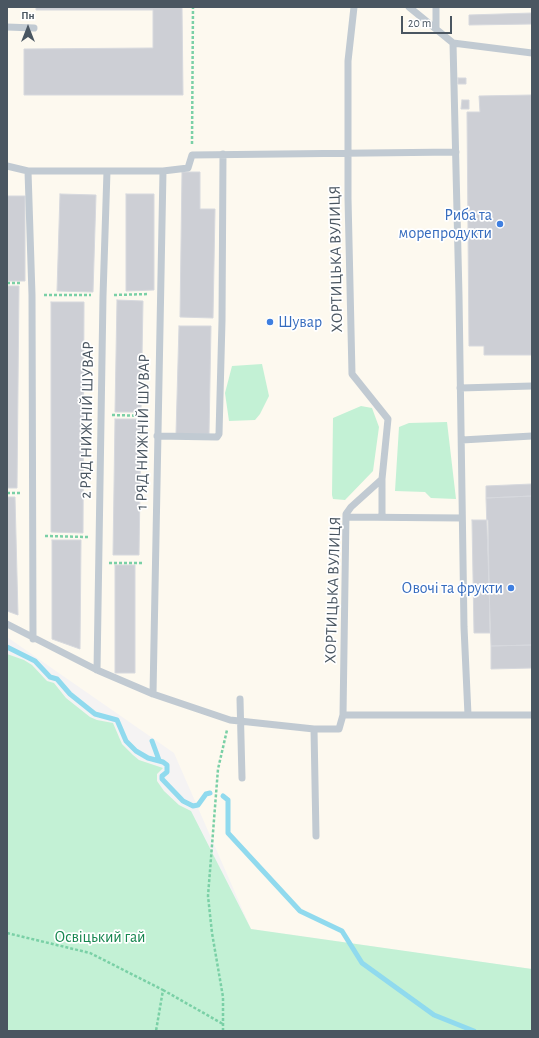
<!DOCTYPE html>
<html>
<head>
<meta charset="utf-8">
<style>
	body { margin:0 }
	#map { position:relative; width:539px; height:1038px; overflow:hidden; background:#f5f3f3; font-family:"Alegreya Sans",sans-serif }
	canvas { display:block }
	.frame { position:absolute; inset:0; border:8px solid #4a5661; pointer-events:none }
	.north { position:absolute; left:8px; top:8px; width:40px; height:40px; -webkit-text-stroke:3px #fff; paint-order:stroke; rotate:0deg; font-size:11px; font-weight:700; line-height:16px; text-align:center; color:#4a5661 }
	.north::after { content:''; display:block; margin:auto; width:14px; height:18px; background:#4a5661; clip-path:polygon(50% 0,100% 100%,50% 72%,0 100%) }
	.scale { position:absolute; left:401px; top:16px; width:51px; height:18px; box-sizing:border-box; border:2px solid #4a5661; border-top:0; padding-left:5px; font-size:12px; line-height:14px; white-space:nowrap; color:#4a5661; -webkit-text-stroke:3px #fff; paint-order:stroke }
</style>
</head>
<body>
<div id="map">
<canvas width="539" height="1038"></canvas>
<div class="frame"></div>
<div class="north">Пн</div>
<div class="scale">20 m</div>
</div>
<script>
const c = document.querySelector('canvas').getContext('2d');
c.lineJoin = 'round';
function fill(path, color) {
  c.fillStyle = color;
  c.fill(path, 'evenodd');
}
function toPath(rows) {
  const path = new Path2D();
  for (const r of rows) {
    path.moveTo(r[0], r[1]);
    for (let i = 2; i < r.length; i += 2) path.lineTo(r[i], r[i + 1]);
  }
  return path;
}
function trace(path, color, width, dash) {
  c.strokeStyle = color;
  c.lineWidth = width;
  c.lineCap = dash ? 'butt' : 'round';
  c.setLineDash(dash || []);
  c.stroke(path);
}
function drawText(font, color, halo, rows, align = 'center') {
  c.font = font + ' "Alegreya Sans",sans-serif';
  c.lineWidth = 3.5;
  c.setLineDash([]);
  c.textBaseline = 'middle';
  c.strokeStyle = halo;
  c.fillStyle = color;
  for (const [text, x, y, turn = 0] of rows) {
    c.save();
    c.translate(x, y);
    c.rotate((+turn || 0) * Math.PI / 180);
    c.textAlign = isNaN(turn) ? turn : align;
    if (halo) c.strokeText(text, 0, 0);
    c.fillText(text, 0, 0);
    c.restore();
  }
}
const commercial = toPath([
	[7,7,532,7,532,969,251,929,174,753,7,637]
]);
const green = toPath([
	[262,364,269,396,260,414,255,420,229,421,225,393,232,366],
	[361,406,372,408,379,427,373,471,345,500,333,499,332,495,333,418],
	[447,422,456,499,431,498,425,492,395,491,399,427,409,423],
	[7,654,24,660,32,665,47,681,54,683,66,698,90,717,97,720,113,723,122,744,133,755,139,760,163,768,157,774,157,781,164,791,179,805,191,811,251,929,532,969,532,1031,7,1031]
]);
const stream = toPath([
	[7,647,35,661,50,677,57,679,70,694,95,714,117,720,126,741,136,751,148,758,163,762,167,765,167,772,162,776,162,779,183,801,193,806,198,805,206,794,210,793],
	[152,741,159,760],
	[223,796,228,800,228,833,300,911,342,931,362,963,434,1015,474,1031]
]);
const building = toPath([
	[36,7,182,7,183,95,24,95,24,49,153,48,153,10,36,10,36,7],
	[532,13,532,24,469,25,469,15,532,13],
	[458,78,466,78,466,84,458,84,458,78],
	[532,95,532,355,484,355,484,346,469,346,467,112,480,112,479,96,532,95],
	[462,100,469,100,469,109,461,109,462,100],
	[182,172,200,172,200,209,215,209,213,318,180,317,182,172],
	[60,194,96,195,93,292,57,291,60,194],
	[126,194,154,194,154,290,126,291,126,194],
	[7,196,25,196,25,281,7,281,7,196],
	[7,286,19,286,17,488,7,488,7,286],
	[117,300,143,301,141,412,115,412,117,300],
	[51,302,84,302,83,533,51,532,51,302],
	[179,326,211,326,209,434,176,434,179,326],
	[115,419,141,419,139,555,113,555,115,419],
	[532,484,532,496,486,498,486,486,532,484],
	[532,496,532,645,491,646,486,498,532,496],
	[7,497,15,497,18,615,7,611,7,497],
	[472,520,488,520,490,633,474,633,472,520],
	[52,540,81,540,80,649,52,639,52,540],
	[115,565,135,565,135,673,115,673,115,565],
	[532,645,532,668,491,669,491,646,532,645]
]);
const path = toPath([
	[192,144,193,7],
	[7,283,21,283],
	[44,295,91,295],
	[114,295,149,294],
	[112,415,147,416],
	[7,493,20,493],
	[45,536,88,537],
	[109,563,144,563],
	[7,933,90,953,163,990,156,1031],
	[163,990,223,1024],
	[223,1031,223,997,212,933,208,896,218,769,227,730]
]);
const lane = toPath([
	[409,7,453,43,532,53],
	[436,7,436,28],
	[7,27,34,28],
	[453,43,459,296,464,627,468,715],
	[7,166,28,171,163,171,188,168,192,155,456,152],
	[28,171,32,295,33,639],
	[460,388,532,386],
	[157,436,217,437,219,434,222,321,223,154],
	[462,440,532,436],
	[346,517,462,518],
	[382,517,382,479],
	[7,624,97,670,153,694,230,720,314,729,339,729,343,715,346,514,351,507,382,479,388,419,352,374,348,198,348,61,354,7],
	[97,670,103,296,107,171],
	[153,694,163,171],
	[240,699,242,778],
	[343,715,532,715],
	[314,729,316,836]
]);
const markers = [
	[500,224,4,"#3f7fe0"],
	[270,322,4,"#3f7fe0"],
	[511,588,4,"#3f7fe0"]
];
const shopNames = [
	["Риба та",492,215],
	["морепродукти",492,233],
	["Шувар",278,322,"left"],
	["Овочі та фрукти",503,588]
];
const streetNames = [
	["ХОРТИЦЬКА ВУЛИЦЯ",336,259,-91],
	["2 РЯД НИЖНІЙ ШУВАР",87,420,-89],
	["1 РЯД НИЖНІЙ ШУВАР",143,432,-89],
	["ХОРТИЦЬКА ВУЛИЦЯ",333,590,-88]
];
const parkNames = [
	["Освіцький гай",100,937]
];
fill(commercial, '#fdf9ef');
fill(green, '#c3f1d5');
trace(stream, '#90daee', 5);
fill(building, '#cdcfd5');
trace(building, '#d7d9de', 1);
trace(path, '#7ad0a6', 2.5, [3, 2]);
trace(lane, '#c1cad2', 7);
for (const [x, y, r, color] of markers) {
  const dot = new Path2D();
  dot.arc(x, y, r, 0, 2 * Math.PI);
  c.fillStyle = color;
  c.fill(dot);
  trace(dot, '#fff', 1.5);
}
drawText('16px', '#366cbe', '#fff', shopNames, 'right');
drawText('16px', '#4a5661', '#fff', streetNames);
drawText('16px', '#17864f', '#fff', parkNames);
</script>
</body>
</html>
